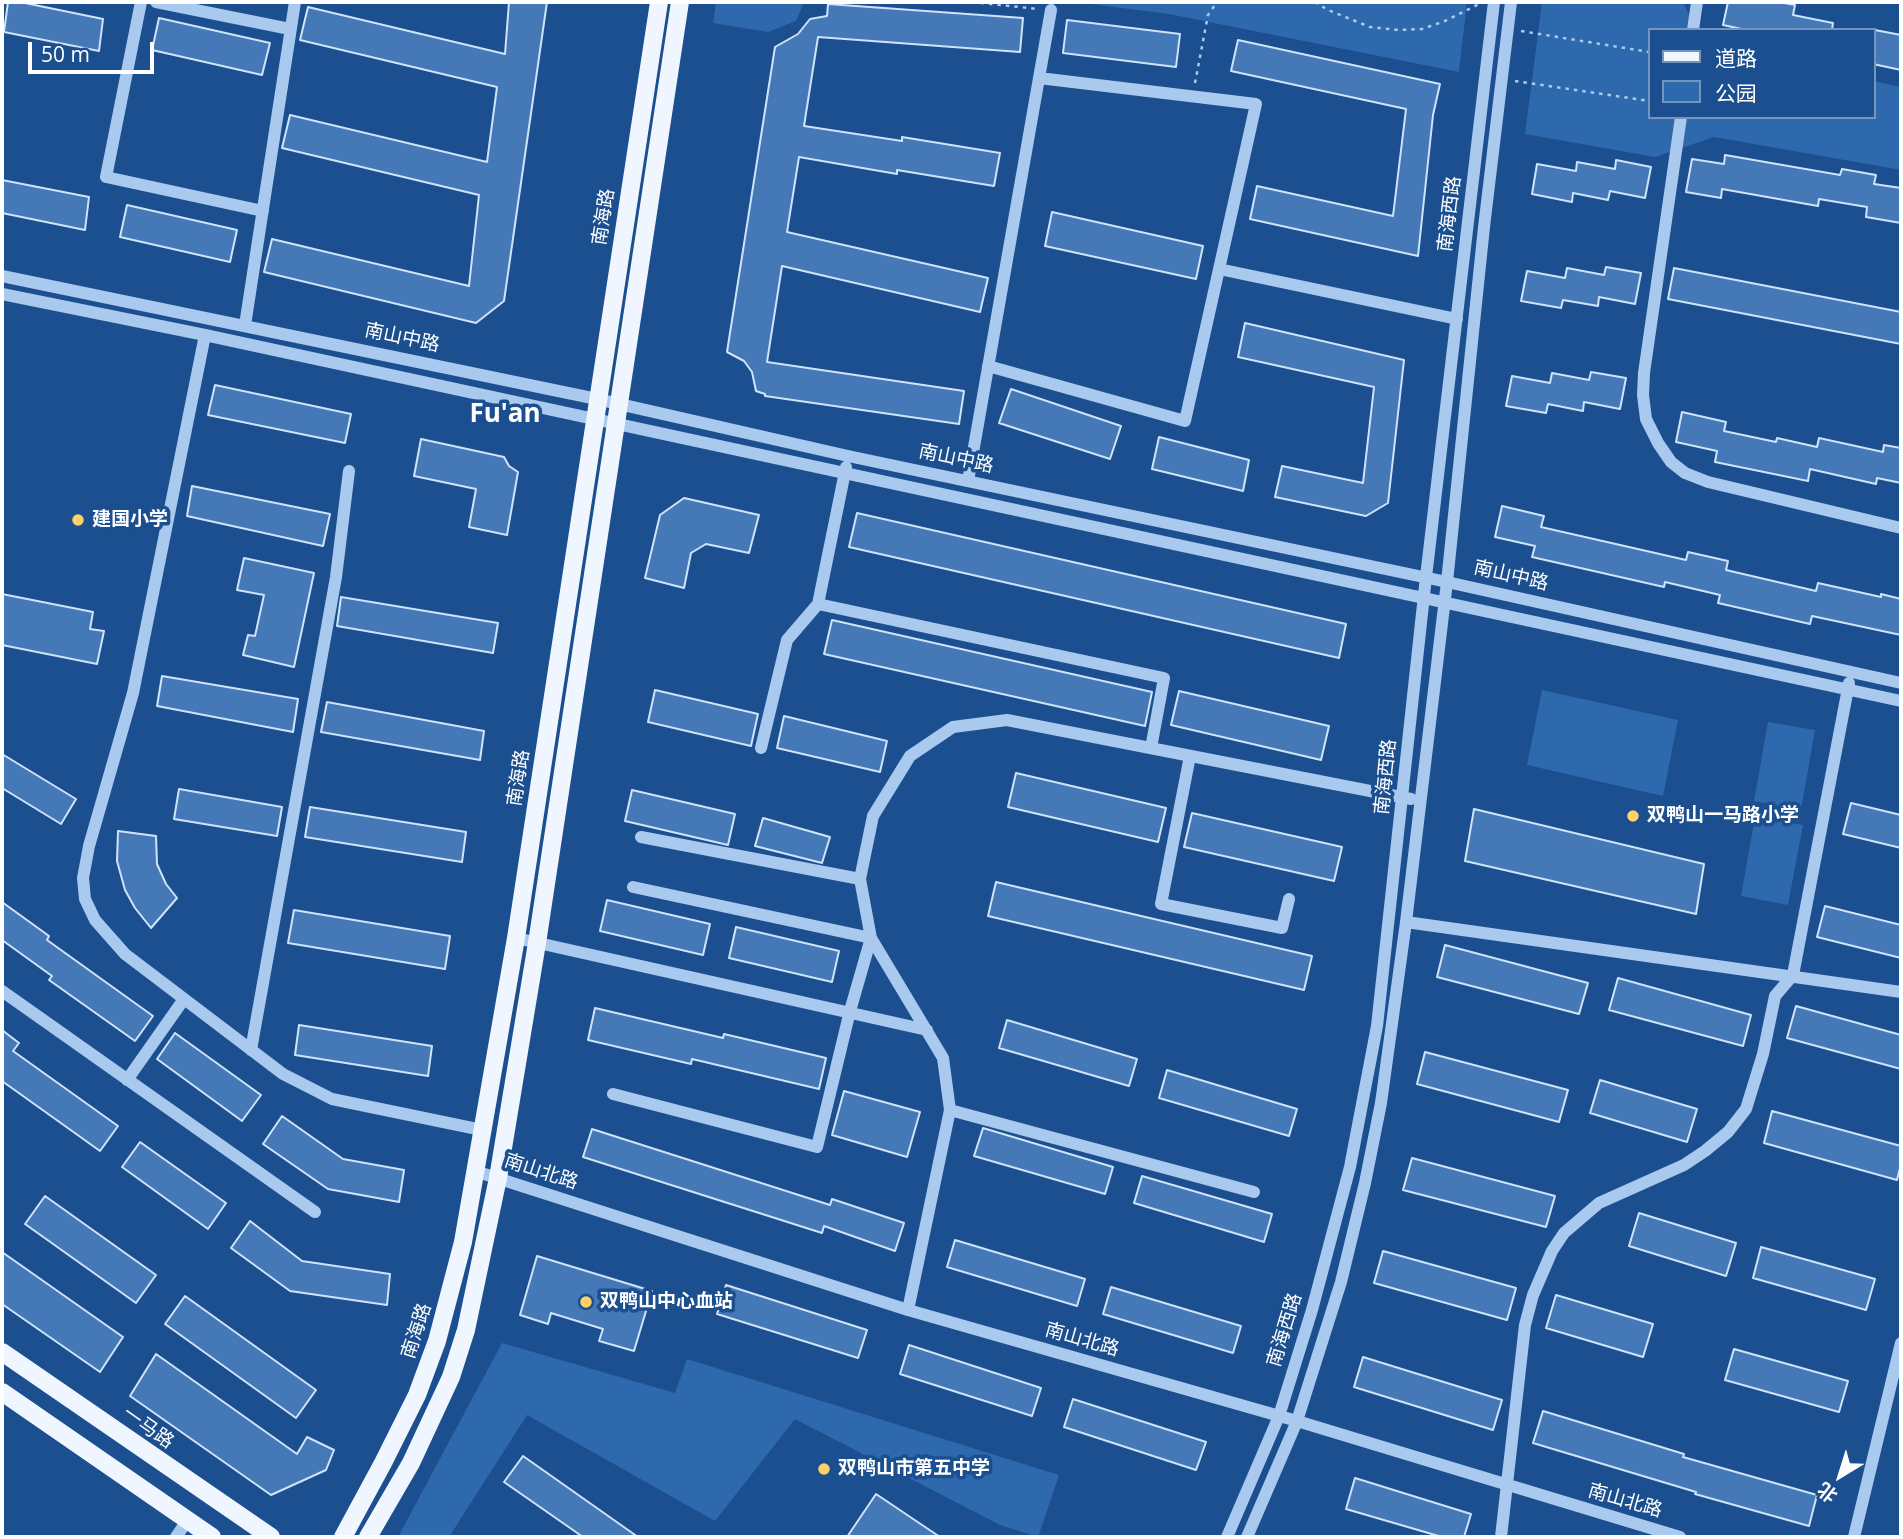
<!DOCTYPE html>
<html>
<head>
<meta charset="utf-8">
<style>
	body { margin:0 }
	#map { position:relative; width:1903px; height:1539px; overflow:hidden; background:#1b4f8f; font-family:"Open Sans","Noto Sans SC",sans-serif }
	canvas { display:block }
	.frame { position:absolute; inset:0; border:4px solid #fff; pointer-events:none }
	.legend { position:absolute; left:1648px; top:28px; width:228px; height:91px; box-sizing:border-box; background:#1b4f8f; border:2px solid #7695bc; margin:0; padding:9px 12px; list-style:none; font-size:21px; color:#fff }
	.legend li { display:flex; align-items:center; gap:14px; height:35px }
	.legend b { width:35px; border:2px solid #7695bc }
	.north { position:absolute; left:1805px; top:1441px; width:70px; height:70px; -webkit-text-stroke:5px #1b4f8f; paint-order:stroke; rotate:218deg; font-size:19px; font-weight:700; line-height:28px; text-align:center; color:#fff }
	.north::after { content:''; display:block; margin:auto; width:24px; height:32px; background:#fff; clip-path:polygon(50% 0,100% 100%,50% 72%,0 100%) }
	.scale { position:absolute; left:28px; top:42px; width:126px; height:32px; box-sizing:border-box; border:4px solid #fff; border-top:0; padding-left:9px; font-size:21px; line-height:24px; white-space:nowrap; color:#fff; -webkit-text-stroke:5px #1b4f8f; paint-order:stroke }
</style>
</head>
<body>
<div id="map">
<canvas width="1903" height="1539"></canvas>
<div class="frame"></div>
<ul class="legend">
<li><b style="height:9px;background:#f0f6ff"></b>道路</li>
<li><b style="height:19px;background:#2e69ad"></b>公园</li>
</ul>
<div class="north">北</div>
<div class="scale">50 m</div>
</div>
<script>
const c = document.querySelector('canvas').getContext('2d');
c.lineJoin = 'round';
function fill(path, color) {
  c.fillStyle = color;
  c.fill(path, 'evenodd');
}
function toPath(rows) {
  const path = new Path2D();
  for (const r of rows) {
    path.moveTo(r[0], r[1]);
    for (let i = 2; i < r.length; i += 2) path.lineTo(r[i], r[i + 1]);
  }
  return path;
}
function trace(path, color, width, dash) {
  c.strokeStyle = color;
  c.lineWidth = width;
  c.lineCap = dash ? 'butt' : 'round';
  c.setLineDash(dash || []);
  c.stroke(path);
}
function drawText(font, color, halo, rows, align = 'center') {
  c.font = font + ' "Open Sans","Noto Sans SC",sans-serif';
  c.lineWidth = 7;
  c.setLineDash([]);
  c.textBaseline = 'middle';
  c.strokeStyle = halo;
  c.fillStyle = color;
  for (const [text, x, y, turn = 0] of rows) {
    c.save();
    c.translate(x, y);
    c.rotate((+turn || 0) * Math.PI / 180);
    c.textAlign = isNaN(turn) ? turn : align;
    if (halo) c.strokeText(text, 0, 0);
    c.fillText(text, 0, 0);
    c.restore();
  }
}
const green = toPath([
	[716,2,804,2,796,21,768,32,713,23],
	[1075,2,1467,2,1459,72,1169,14],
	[1542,2,1683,2,1696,30,1649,30,1649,117,1873,117,1873,81,1901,87,1901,170,1714,137,1655,157,1525,134],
	[1542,690,1678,720,1663,796,1527,765],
	[1768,722,1815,730,1801,810,1754,801],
	[1755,817,1803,825,1788,905,1741,896],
	[502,1343,675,1393,687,1359,1059,1475,1038,1537,1000,1525,795,1419,715,1521,527,1415,449,1537,398,1537]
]);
const building = toPath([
	[8,2,20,2,103,19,99,51,4,32,8,2],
	[509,2,547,2,504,301,476,323,264,272,272,239,469,286,479,195,282,148,290,115,487,162,497,87,300,40,308,7,505,54,509,2],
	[1728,2,1779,2,1795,5,1793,15,1833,23,1832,30,1746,30,1723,25,1728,2],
	[828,4,1023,18,1020,52,818,37,804,126,902,141,902,137,1000,153,994,186,897,170,897,174,799,157,787,232,988,278,980,312,782,266,767,362,964,391,959,424,765,396,765,394,756,391,752,372,744,361,727,352,775,47,798,34,810,19,827,16,828,4],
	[159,18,270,43,262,75,152,50,159,18],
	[1067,20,1180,34,1176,67,1063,53,1067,20],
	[1875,30,1901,35,1901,70,1873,64,1875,30],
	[1238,40,1440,84,1433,115,1418,256,1250,219,1257,186,1393,216,1406,109,1231,71,1238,40],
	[1725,155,1840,175,1842,169,1876,175,1874,184,1901,188,1901,223,1866,217,1867,207,1819,199,1818,206,1722,189,1721,198,1686,192,1692,159,1724,164,1725,155],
	[1616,160,1651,167,1645,198,1610,191,1608,200,1573,193,1572,202,1532,194,1537,164,1576,171,1577,162,1615,169,1616,160],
	[2,180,89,197,85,230,2,213,2,180],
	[127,205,237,230,230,262,120,237,127,205],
	[1052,212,1203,246,1196,279,1045,246,1052,212],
	[1606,267,1641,273,1635,304,1599,297,1598,306,1563,300,1561,308,1521,301,1527,271,1565,278,1567,268,1604,275,1606,267],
	[1674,268,1901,312,1901,344,1668,299,1674,268],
	[1245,323,1404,360,1388,503,1366,516,1275,497,1282,466,1363,483,1374,387,1238,357,1245,323],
	[1591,372,1626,378,1620,409,1584,402,1583,411,1548,404,1546,413,1506,406,1512,376,1550,383,1552,373,1589,380,1591,372],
	[215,385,351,414,345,443,208,415,215,385],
	[1011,389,1121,426,1110,459,999,423,1011,389],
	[1682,412,1726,422,1724,431,1776,442,1777,438,1817,447,1819,438,1883,452,1884,445,1901,448,1901,483,1877,478,1876,484,1810,469,1808,481,1715,462,1717,451,1676,442,1682,412],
	[1159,437,1249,460,1243,491,1152,469,1159,437],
	[421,439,504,457,509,466,518,472,507,535,469,527,476,489,414,476,421,439],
	[192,486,330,514,323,546,187,516,192,486],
	[684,498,759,515,749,553,706,544,691,553,684,588,645,578,660,515,684,498],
	[1502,506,1544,516,1541,527,1686,560,1688,552,1728,561,1726,570,1816,591,1818,583,1881,597,1881,594,1901,599,1901,635,1812,616,1810,624,1718,603,1720,595,1665,582,1664,587,1532,557,1535,546,1495,537,1502,506],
	[857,513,1346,624,1339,658,849,547,857,513],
	[244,558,314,573,294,667,243,655,248,635,255,636,264,595,237,590,244,558],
	[2,594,93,612,90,629,104,631,97,664,2,645,2,594],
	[341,597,498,623,493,653,337,626,341,597],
	[832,620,1152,692,1145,726,824,654,832,620],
	[162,676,298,699,293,732,157,706,162,676],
	[655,690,758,714,751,746,648,722,655,690],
	[1179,691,1329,726,1321,760,1171,725,1179,691],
	[327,702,484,731,480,760,321,732,327,702],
	[784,716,887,741,880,772,777,748,784,716],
	[2,754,76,799,61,824,2,788,2,754],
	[1016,773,1166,808,1158,842,1008,807,1016,773],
	[179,789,282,807,277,836,174,819,179,789],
	[632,790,735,814,728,845,625,821,632,790],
	[1851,803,1901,815,1901,848,1843,834,1851,803],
	[310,807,466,832,462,862,305,837,310,807],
	[1474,809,1704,864,1696,914,1465,861,1474,809],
	[1192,813,1342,847,1334,881,1184,847,1192,813],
	[763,818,830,837,822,863,755,846,763,818],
	[118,831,156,836,157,864,166,884,177,898,151,928,135,908,125,890,117,861,118,831],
	[996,882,1312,956,1304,990,988,916,996,882],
	[607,900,710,924,703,955,600,931,607,900],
	[2,902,49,936,47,940,153,1016,135,1041,49,980,52,976,2,940,2,902],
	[1825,906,1901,925,1901,958,1817,937,1825,906],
	[294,910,450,936,445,969,288,943,294,910],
	[736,927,839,951,832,982,729,958,736,927],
	[1445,945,1588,983,1579,1014,1437,977,1445,945],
	[1618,978,1751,1015,1743,1046,1609,1010,1618,978],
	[1796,1006,1901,1035,1901,1069,1787,1038,1796,1006],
	[595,1008,723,1038,724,1034,826,1058,819,1089,692,1059,691,1064,588,1040,595,1008],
	[1007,1020,1137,1059,1129,1086,999,1048,1007,1020],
	[299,1025,432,1046,428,1076,295,1055,299,1025],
	[2,1030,19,1043,13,1051,118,1126,100,1151,2,1081,2,1030],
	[175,1033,261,1095,242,1121,157,1059,175,1033],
	[1425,1052,1568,1090,1559,1122,1417,1084,1425,1052],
	[1167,1070,1297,1109,1289,1136,1159,1098,1167,1070],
	[1600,1080,1697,1109,1687,1142,1590,1113,1600,1080],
	[844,1091,920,1112,907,1157,832,1135,844,1091],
	[1772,1111,1901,1146,1901,1164,1897,1180,1764,1143,1772,1111],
	[282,1116,343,1159,404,1170,399,1202,328,1189,263,1144,282,1116],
	[983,1128,1113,1167,1105,1194,974,1156,983,1128],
	[592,1129,830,1205,832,1199,904,1223,895,1251,824,1226,822,1233,583,1157,592,1129],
	[140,1142,226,1203,208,1229,122,1167,140,1142],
	[1412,1158,1555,1196,1546,1227,1403,1190,1412,1158],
	[1142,1176,1272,1214,1264,1242,1134,1203,1142,1176],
	[45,1196,156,1275,136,1303,25,1224,45,1196],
	[1639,1213,1736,1243,1726,1276,1629,1246,1639,1213],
	[250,1221,302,1261,390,1274,387,1305,290,1291,231,1248,250,1221],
	[955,1240,1085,1279,1077,1306,947,1267,955,1240],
	[1761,1247,1875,1279,1866,1310,1753,1278,1761,1247],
	[1383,1251,1516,1288,1507,1320,1374,1283,1383,1251],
	[2,1252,123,1337,100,1372,2,1304,2,1252],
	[537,1256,652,1291,634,1351,599,1341,603,1329,551,1313,548,1324,520,1315,537,1256],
	[726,1285,867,1330,858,1358,717,1314,726,1285],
	[1111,1287,1241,1326,1233,1353,1103,1314,1111,1287],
	[1556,1295,1653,1324,1643,1357,1546,1328,1556,1295],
	[185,1296,316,1390,296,1418,165,1324,185,1296],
	[909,1345,1041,1388,1032,1416,900,1374,909,1345],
	[1734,1349,1848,1381,1839,1412,1725,1380,1734,1349],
	[156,1354,297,1454,307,1437,334,1450,326,1470,271,1495,130,1396,156,1354],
	[1363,1357,1502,1400,1493,1430,1354,1387,1363,1357],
	[1073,1399,1206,1442,1196,1470,1064,1427,1073,1399],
	[1543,1411,1684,1454,1683,1457,1817,1495,1809,1526,1695,1494,1696,1492,1533,1443,1543,1411],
	[523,1456,638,1537,583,1537,504,1482,523,1456],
	[1355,1478,1471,1514,1464,1537,1442,1537,1346,1509,1355,1478],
	[876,1494,940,1537,847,1537,876,1494]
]);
const path = toPath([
	[972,2,1038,9],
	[1315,2,1328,10,1370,27,1398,30,1422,29,1445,21,1479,4],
	[1521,31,1649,52],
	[1515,81,1649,101],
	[1195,83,1208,15,1217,2]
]);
const minor = toPath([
	[141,2,106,177,263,211],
	[156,2,290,29],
	[1693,30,1697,2],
	[1681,117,1644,373,1643,395,1646,419,1658,443,1671,462,1685,473,1708,482,1901,528],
	[1219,269,1457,319],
	[2,276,597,399,848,456,1447,582,1901,683],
	[2,294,205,335,1901,701],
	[245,325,295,2],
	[205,335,133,693,89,846,83,878,85,899,95,920,125,954,283,1074,332,1099,482,1130],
	[988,366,1185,421,1256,104,1039,78],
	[968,481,1051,10],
	[818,604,846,467],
	[761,748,787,640,818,604,1164,678,1151,748],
	[1190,756,1161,904,1282,928,1289,899],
	[641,837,860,879],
	[1406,922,1901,992],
	[516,938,927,1030],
	[2,991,315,1212],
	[251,1050,336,577,349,471],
	[127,1080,184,999],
	[613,1094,817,1147,850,1011,871,938,633,887],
	[950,1110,1254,1192],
	[475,1171,908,1310,1297,1421,1680,1537],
	[908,1310,950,1110,943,1058,871,938,860,879,873,816,910,756,953,727,1007,720,1411,799],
	[176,1537,187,1521],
	[1227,1537,1279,1416,1312,1310,1350,1167,1377,1026,1426,577,1494,2],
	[1247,1537,1297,1421,1341,1282,1365,1183,1381,1103,1406,922,1447,582,1484,227,1511,2],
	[1501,1537,1525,1325,1533,1295,1552,1251,1564,1233,1599,1203,1684,1165,1705,1151,1728,1132,1746,1109,1763,1054,1775,996,1793,975,1849,683],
	[1854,1537,1901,1343]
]);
const major = toPath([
	[2,1352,271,1537],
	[2,1392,212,1537],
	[343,1537,383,1463,417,1395,437,1341,463,1242,516,938,659,2],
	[368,1537,411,1463,451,1377,466,1330,498,1178,537,943,680,2]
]);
const markers = [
	[78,520,7,"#ffd166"],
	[1633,816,7,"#ffd166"],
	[586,1302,7,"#ffd166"],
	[824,1469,7,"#ffd166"]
];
const streetNames = [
	["南海西路",1450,214,-83],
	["南海路",604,217,-81],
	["南山中路",402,338,12],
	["南山中路",956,459,12],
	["南山中路",1511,576,13],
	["南海西路",1386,777,-84],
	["南海路",519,778,-81],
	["南山北路",541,1172,18],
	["南海西路",1285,1330,-73],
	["南海路",417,1331,-72],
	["南山北路",1082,1340,16],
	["一马路",148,1428,35],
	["南山北路",1625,1501,16]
];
const poiNames = [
	["建国小学",92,520],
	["双鸭山一马路小学",1647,816],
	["双鸭山中心血站",600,1302],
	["双鸭山市第五中学",838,1469]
];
const districtNames = [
	["Fu'an",505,415]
];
fill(green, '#2e69ad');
fill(building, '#4478b7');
trace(building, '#cfe3fa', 2);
trace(path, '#a9c9ee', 2.5, [3.5, 5]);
trace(minor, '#a9c9ee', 12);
trace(major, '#f0f6ff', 18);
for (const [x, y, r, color] of markers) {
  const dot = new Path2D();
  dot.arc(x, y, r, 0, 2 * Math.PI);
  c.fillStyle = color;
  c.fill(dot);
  trace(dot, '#1b4f8f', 2.5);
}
drawText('19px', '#fff', '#1b4f8f', streetNames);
drawText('bold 19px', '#fff', '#1b4f8f', poiNames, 'left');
drawText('bold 26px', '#fff', '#1b4f8f', districtNames);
</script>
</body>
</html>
